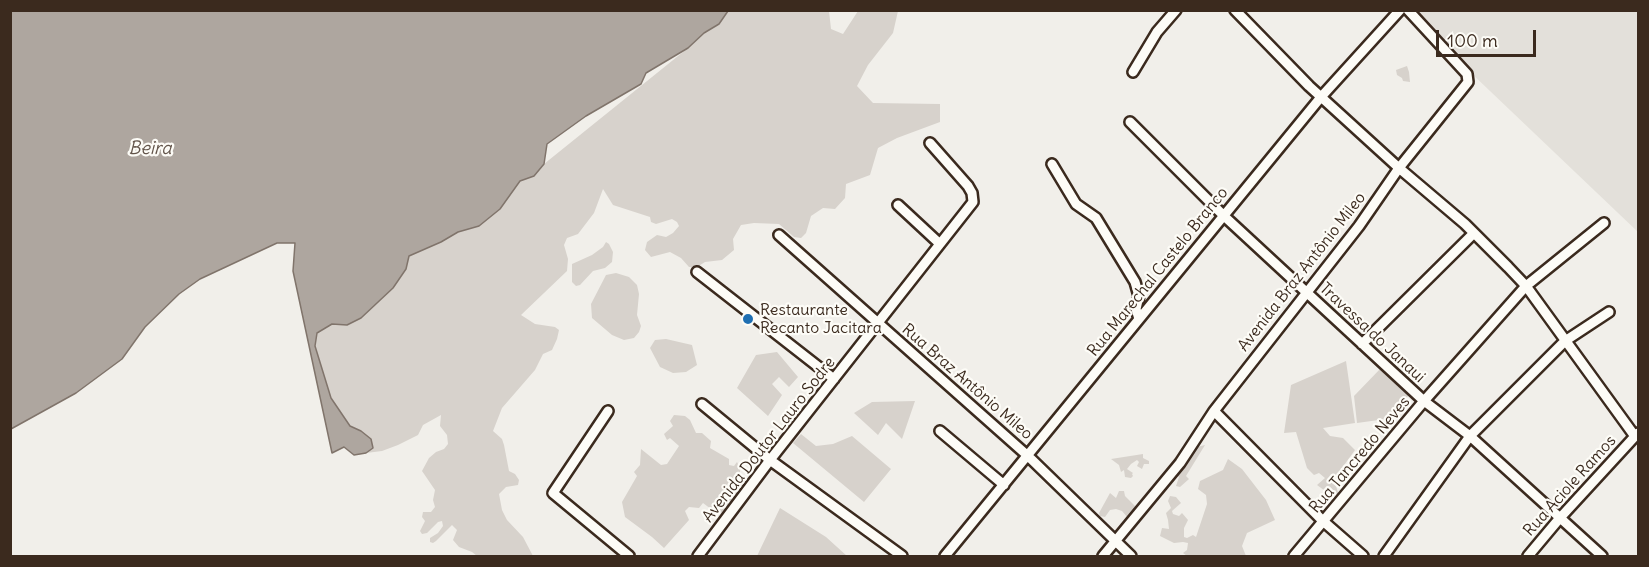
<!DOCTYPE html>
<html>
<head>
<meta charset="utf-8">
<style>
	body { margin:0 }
	#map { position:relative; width:1649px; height:567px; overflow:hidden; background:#f1efea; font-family:Delius,sans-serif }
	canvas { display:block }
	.frame { position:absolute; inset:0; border:12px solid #3b2a1e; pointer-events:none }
	.scale { position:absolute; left:1436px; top:30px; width:100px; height:27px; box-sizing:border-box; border:3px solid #3b2a1e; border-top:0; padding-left:8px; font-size:18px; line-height:21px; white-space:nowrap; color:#3b2a1e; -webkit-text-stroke:4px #fdfcf7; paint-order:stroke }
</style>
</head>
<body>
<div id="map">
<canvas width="1649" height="567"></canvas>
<div class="frame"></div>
<div class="scale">100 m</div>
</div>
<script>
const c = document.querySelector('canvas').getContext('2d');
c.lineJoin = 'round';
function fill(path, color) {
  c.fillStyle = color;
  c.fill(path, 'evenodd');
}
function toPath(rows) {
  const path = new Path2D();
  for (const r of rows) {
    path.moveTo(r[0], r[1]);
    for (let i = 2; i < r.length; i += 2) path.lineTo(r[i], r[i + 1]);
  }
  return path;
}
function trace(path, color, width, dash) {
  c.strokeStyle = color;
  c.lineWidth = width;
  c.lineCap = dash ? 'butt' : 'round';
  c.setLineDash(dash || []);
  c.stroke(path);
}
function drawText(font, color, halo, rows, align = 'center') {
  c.font = font + ' Delius,sans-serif';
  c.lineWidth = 4.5;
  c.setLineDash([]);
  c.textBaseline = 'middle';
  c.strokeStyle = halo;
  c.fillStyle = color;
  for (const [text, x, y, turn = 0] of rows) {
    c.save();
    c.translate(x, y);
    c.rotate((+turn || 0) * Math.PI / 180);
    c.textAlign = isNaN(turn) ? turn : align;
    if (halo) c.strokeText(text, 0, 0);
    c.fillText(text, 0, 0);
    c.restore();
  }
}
const built = toPath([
	[1414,11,1638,11,1638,232,1469,71]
]);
const green = toPath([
	[728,11,829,11,831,29,843,34,858,11,898,11,893,33,868,65,857,86,873,103,940,104,940,122,897,138,878,148,870,175,846,184,845,198,835,209,823,208,811,216,806,233,801,238,794,237,779,224,754,223,741,225,733,239,734,250,722,260,705,262,697,267,689,267,681,258,670,252,651,257,645,250,647,242,657,235,666,237,673,233,679,226,677,222,672,219,656,224,651,222,650,217,613,205,603,189,594,213,578,234,567,238,564,245,568,259,567,271,521,315,535,324,555,327,559,330,557,339,552,350,543,354,535,370,502,408,493,431,502,439,504,445,509,471,515,474,519,480,518,485,506,487,499,494,502,510,507,520,523,537,533,556,477,556,472,552,459,547,453,540,457,530,452,525,436,541,433,543,430,542,430,538,438,533,443,526,442,521,438,522,427,533,422,534,420,531,425,521,422,517,423,512,431,512,435,507,433,500,435,490,422,471,429,458,436,452,444,449,448,444,447,435,440,426,441,415,423,425,418,435,398,445,382,451,366,453,373,448,361,431,350,426,331,398,315,346,317,333,332,324,347,325,361,318,393,288,406,269,409,256,441,242,458,232,479,226,500,209,520,181,534,176,544,164,688,48,704,33,719,24],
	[1407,66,1409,72,1410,82,1403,81,1402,78,1397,75,1396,70],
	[606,242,609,244,613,252,612,262,605,268,593,271,580,285,576,286,572,282,572,264,592,255,603,247],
	[616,273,629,277,637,285,639,294,637,315,641,326,639,332,634,338,624,340,612,335,592,318,591,304,606,275],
	[666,339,692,345,697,365,686,372,673,373,660,367,650,348,655,340],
	[777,352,798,377,789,387,779,377,772,384,782,395,768,416,737,388,756,355],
	[1346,361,1355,423,1323,428,1330,436,1343,438,1355,450,1334,479,1339,496,1332,496,1317,485,1325,478,1319,473,1314,475,1307,468,1296,432,1284,433,1291,385],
	[1381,368,1409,395,1386,419,1357,423,1354,396],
	[915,401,902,439,886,423,878,435,854,413,872,402],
	[674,415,685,416,690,420,696,433,702,433,711,441,710,448,729,459,729,465,734,466,737,462,740,468,740,478,747,484,736,499,719,515,703,503,699,508,689,507,685,511,689,520,664,548,652,537,625,517,622,502,637,476,634,472,640,465,641,449,661,465,667,464,679,446,670,438,667,440,664,434,673,426,670,421],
	[801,434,816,446,833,444,852,436,891,469,864,502,793,443],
	[1205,445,1186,476,1189,479,1180,487,1176,486,1179,477,1176,474,1178,468,1197,447],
	[1143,454,1143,458,1149,461,1149,464,1144,464,1142,469,1137,466,1139,462,1137,460,1131,464,1127,469,1133,473,1132,474,1133,476,1131,478,1125,477,1124,470,1121,472,1119,465,1111,459],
	[1228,459,1242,469,1266,500,1275,520,1247,533,1242,546,1246,556,1187,556,1183,553,1187,550,1188,543,1183,542,1174,543,1160,536,1162,528,1169,529,1168,520,1166,513,1171,508,1168,501,1170,496,1176,497,1181,503,1172,511,1173,514,1179,516,1182,513,1188,520,1184,528,1184,537,1187,538,1193,535,1196,537,1207,504,1206,495,1198,489,1200,481,1223,470],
	[1119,491,1124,491,1125,496,1136,507,1128,518,1122,511,1116,509,1110,510,1105,517,1100,516,1099,513,1110,493,1116,498],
	[780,508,826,537,847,556,757,556]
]);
const water = toPath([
	[10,11,11,10,728,11,719,24,704,33,688,48,646,73,641,84,586,116,547,144,544,164,534,176,520,181,500,209,479,226,458,232,441,242,409,256,406,269,393,288,361,318,347,325,332,324,317,333,315,346,331,398,350,426,361,431,371,439,373,448,366,453,354,455,344,447,332,453,293,271,295,243,277,243,200,279,179,294,145,327,122,359,76,393,11,429,10,11]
]);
const minor = toPath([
	[1235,10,1309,86,1399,168,1465,224,1508,267,1526,286,1634,435],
	[1133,72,1157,32,1176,10],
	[1130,122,1224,216,1424,401,1470,436,1602,556],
	[1052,164,1076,204,1096,218,1135,282,1139,296,1136,309,1139,319],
	[898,205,940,244],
	[779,235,1028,456,1131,556],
	[697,272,834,379],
	[1362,344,1474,233],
	[702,404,770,460,902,556],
	[608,411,553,493,629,556],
	[1214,411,1323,521,1363,556],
	[940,431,1004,485],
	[698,556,770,460,973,202,972,193,968,186,930,143],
	[945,556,1321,97,1400,10],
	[1103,556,1180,463,1214,411,1359,226,1399,168,1468,82,1467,74,1408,10],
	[1294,556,1424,401,1526,286,1604,223],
	[1384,556,1470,436,1565,341,1609,312],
	[1528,556,1559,519,1638,433]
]);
const markers = [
	[748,319,6,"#1f6fb2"]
];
const streetNames = [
	["Rua Marechal Castelo Branco",1158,272,-51],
	["Avenida Braz Antônio Mileo",1302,272,-52],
	["Travessa do Janaui",1372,333,43],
	["Rua Braz Antônio Mileo",967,382,41],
	["Avenida Doutor Lauro Sodre",769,440,-52],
	["Rua Tancredo Neves",1360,455,-50],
	["Rua Aciole Ramos",1570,486,-48]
];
const poiNames = [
	["Restaurante",760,310],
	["Recanto Jacitara",760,328]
];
const waterNames = [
	["Beira",150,149]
];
fill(built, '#e3e0da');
fill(green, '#d7d2cc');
fill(water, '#aea69f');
trace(water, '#80746b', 1.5);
trace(minor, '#3b2a1e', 14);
trace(minor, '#fdfcf7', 9);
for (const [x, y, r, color] of markers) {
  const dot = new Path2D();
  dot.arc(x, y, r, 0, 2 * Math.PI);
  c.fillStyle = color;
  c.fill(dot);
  trace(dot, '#fdfcf7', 2);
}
drawText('16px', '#3b2a1e', '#fdfcf7', streetNames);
drawText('16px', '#3b2a1e', '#fdfcf7', poiNames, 'left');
drawText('italic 18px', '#63554b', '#fdfcf7', waterNames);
</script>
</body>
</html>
